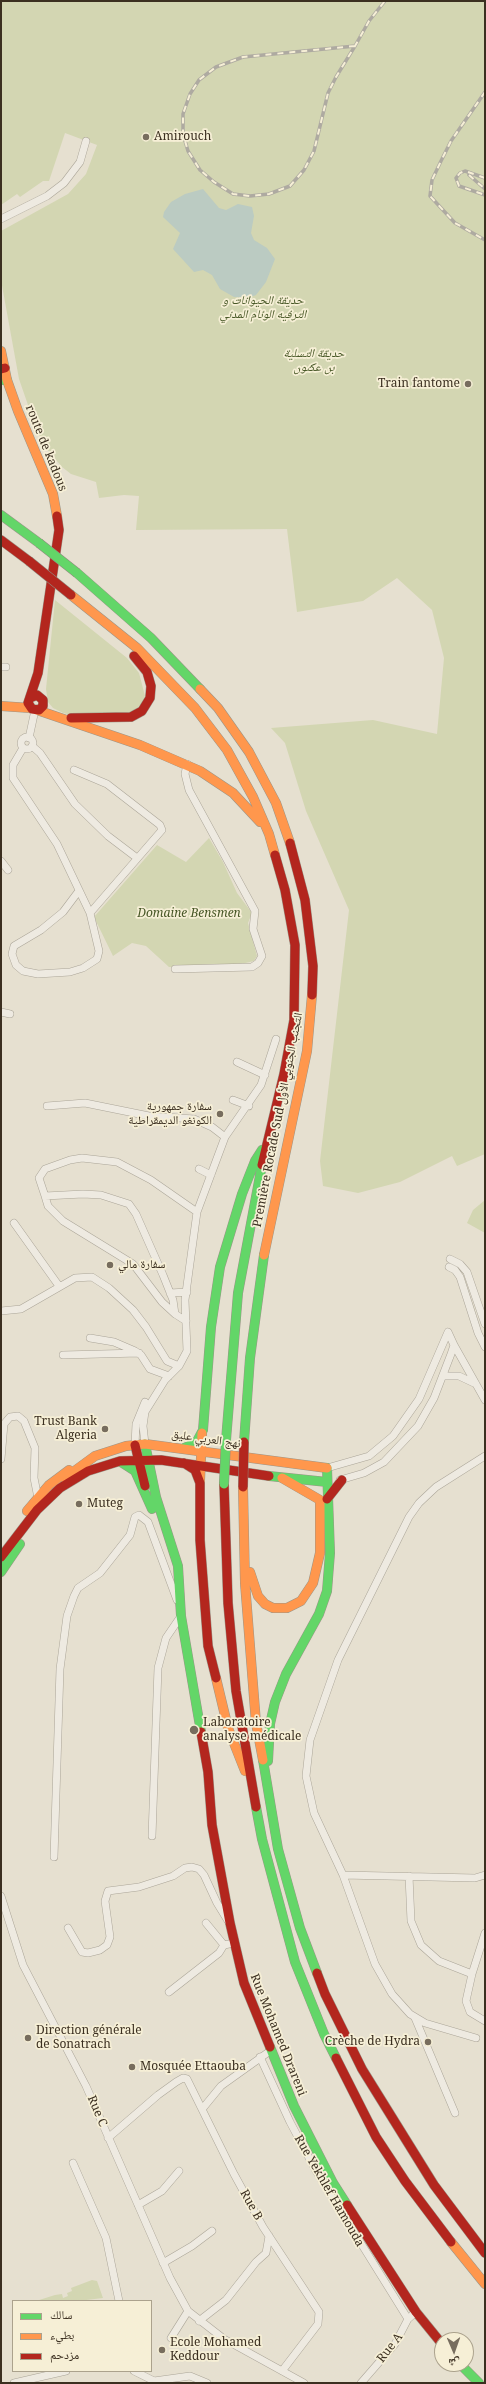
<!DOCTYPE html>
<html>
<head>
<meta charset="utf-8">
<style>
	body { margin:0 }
	#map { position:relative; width:486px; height:2384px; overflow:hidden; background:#e6e0d0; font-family:"Noto Serif","Noto Naskh Arabic",serif }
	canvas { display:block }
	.frame { position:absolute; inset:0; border:2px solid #3b2f20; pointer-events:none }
	.legend { position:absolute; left:12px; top:2300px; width:140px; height:72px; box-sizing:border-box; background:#f6efd6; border:1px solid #aba28d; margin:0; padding:5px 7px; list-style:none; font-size:12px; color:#3b2f20 }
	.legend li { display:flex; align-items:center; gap:8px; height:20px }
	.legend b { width:20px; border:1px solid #aba28d }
	.north { position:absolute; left:434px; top:2332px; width:40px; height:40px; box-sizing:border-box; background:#f6efd6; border:1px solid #aba28d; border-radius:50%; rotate:178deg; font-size:11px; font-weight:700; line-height:16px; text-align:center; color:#3b2f20 }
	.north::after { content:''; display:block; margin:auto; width:14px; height:18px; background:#776d5e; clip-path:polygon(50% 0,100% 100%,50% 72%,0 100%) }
</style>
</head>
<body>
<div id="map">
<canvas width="486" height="2384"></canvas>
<div class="frame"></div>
<ul class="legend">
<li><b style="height:5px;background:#63d668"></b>سالك</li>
<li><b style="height:5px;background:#ff974d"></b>بطيء</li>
<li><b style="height:5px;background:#b3261e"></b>مزدحم</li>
</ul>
<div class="north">ش</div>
</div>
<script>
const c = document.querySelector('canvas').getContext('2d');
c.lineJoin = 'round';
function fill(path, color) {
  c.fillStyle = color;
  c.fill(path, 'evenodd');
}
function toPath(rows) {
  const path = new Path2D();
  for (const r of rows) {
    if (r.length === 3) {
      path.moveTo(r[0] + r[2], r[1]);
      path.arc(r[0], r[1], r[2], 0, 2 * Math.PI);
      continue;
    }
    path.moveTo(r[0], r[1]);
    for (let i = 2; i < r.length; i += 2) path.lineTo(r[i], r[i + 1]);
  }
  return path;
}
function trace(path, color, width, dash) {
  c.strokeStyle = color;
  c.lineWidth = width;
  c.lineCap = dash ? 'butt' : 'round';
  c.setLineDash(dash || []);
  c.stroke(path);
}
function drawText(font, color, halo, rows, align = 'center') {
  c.font = font + ' "Noto Serif","Noto Naskh Arabic",serif';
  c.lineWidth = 3.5;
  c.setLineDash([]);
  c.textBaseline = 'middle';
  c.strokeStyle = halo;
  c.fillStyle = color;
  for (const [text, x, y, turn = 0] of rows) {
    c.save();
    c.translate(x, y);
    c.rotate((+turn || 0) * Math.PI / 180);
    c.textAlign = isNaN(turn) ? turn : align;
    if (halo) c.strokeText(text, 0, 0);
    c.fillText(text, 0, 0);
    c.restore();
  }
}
const green = toPath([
	[1,1,485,1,485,1154,457,1166,452,1156,400,1182,358,1193,323,1186,320,1161,349,910,306,811,285,743,271,728,373,720,437,734,444,658,432,610,397,578,363,601,297,612,287,529,136,530,139,496,124,495,99,498,96,482,71,474,62,467,45,447,37,431,19,379,1,280,1,231,68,194,86,174,97,145,65,133,49,181,43,181,20,197,17,194,1,205],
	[55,600,127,658,139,673,145,696,142,704,129,714,76,716,63,713,53,708,48,702,46,689],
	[209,838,223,862,237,893,252,913,248,923,257,956,254,961,241,964,169,967,146,946,132,943,113,956,94,917,157,845,186,862],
	[485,1200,485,1233,467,1223,473,1210],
	[92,2280,97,2281,103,2298,78,2301,36,2301,55,2295,62,2294,63,2298,68,2296,67,2293,72,2291,71,2288]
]);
const water = toPath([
	[203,189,219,208,226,210,238,204,252,207,254,216,251,233,254,240,267,248,275,259,266,282,256,295,248,298,234,297,220,289,212,275,203,270,194,272,173,249,180,233,163,217,164,212,171,202,185,194]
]);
const street = toPath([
	[1,219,47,196,64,183,80,162,86,141],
	[1,667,6,667],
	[27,743,6],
	[29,738,35,710],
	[32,746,40,753,75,804,108,836,137,858],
	[23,748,13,765,13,778,57,844,90,913,99,951,97,959,83,968,70,972,38,974,23,971,16,965,12,954,14,946,41,930,63,912,78,892],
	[74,770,107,784,160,825,162,830,90,913],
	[1,861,8,870],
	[175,969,252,967,258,963,262,956,253,929,255,911,189,790,185,774,187,764],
	[1,1012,10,1014],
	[237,1062,265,1075],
	[233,1100,249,1106],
	[47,1106,85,1103,149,1116,194,1119,212,1127,225,1137],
	[199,1169,211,1175],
	[45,1196,48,1206,63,1221,133,1264,162,1302,175,1314],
	[14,1223,59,1286],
	[450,1259,460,1264,467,1272,485,1324],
	[449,1267,455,1270,460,1277,478,1333,485,1347],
	[170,1293,187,1292],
	[1,1311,21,1309,75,1278,92,1277,109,1288,133,1310,146,1327,167,1361,179,1366],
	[186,1321,175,1314,173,1300,163,1275,136,1214,129,1204,101,1195,83,1194,45,1196,39,1178,45,1169,70,1160,82,1158,117,1162,151,1180,197,1212],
	[90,1338,114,1342,135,1351,141,1355,150,1369,169,1376],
	[454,1345,485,1400],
	[63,1355,139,1353],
	[444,1376,459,1376,476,1384],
	[145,1444,143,1426,145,1412,165,1380,179,1366,187,1351,185,1300,197,1212,225,1137,261,1085,276,1039],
	[135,1445,136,1424,145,1402],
	[485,1456,436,1487,419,1503,409,1517,338,1660,310,1740,306,1776,314,1813,343,1875,475,1878,485,1875],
	[1,1459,4,1424,10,1417,18,1416,24,1421,35,1448,34,1478,38,1498],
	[327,1468,369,1456,393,1436,419,1399,448,1332,454,1345,451,1354,434,1398,418,1426,384,1462,364,1473,340,1480],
	[152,1836,158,1668,166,1638,181,1616],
	[54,1857,60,1669,67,1616,74,1596,78,1588,100,1573,130,1535,135,1517,139,1515,148,1522,177,1600],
	[343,1875,375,1964,392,1994,410,2014,425,2023,476,2038],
	[409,1876,411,1921,421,1945,439,1961,472,1974],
	[1,1896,23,1965,86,2086,170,2278,188,2311,224,2339,304,2383],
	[206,1923,224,1945],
	[68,1928,82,1952,88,1953,100,1950,107,1945,110,1937,105,1901,108,1891,139,1887,173,1876,185,1868,192,1867,199,1869,204,1875,217,1903,228,1921],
	[485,1933,472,1974,466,2001,470,2012,485,2021],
	[169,1992,219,1953,224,1945,234,1943],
	[415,2018,455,2113],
	[260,2057,290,2122,316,2171,408,2319],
	[203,2108,221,2086,270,2051],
	[108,2138,158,2095,176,2082,183,2078,187,2079,234,2174,263,2227,319,2312,318,2324,282,2371],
	[73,2163,106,2238,119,2301],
	[138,2205,162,2191,179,2171],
	[163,2263,192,2246,212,2231],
	[199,2321,226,2300,256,2262,266,2253,269,2236],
	[171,2338,188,2311],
	[134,2371,154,2381,190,2376,207,2383],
	[14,2383,66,2371],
	[361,2383,395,2344,408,2319,416,2312]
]);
const fast = toPath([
	[1,380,7,380],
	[1,515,39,543],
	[77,573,151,638,200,689],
	[226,1440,238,1293,262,1165],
	[244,1442,250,1358,264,1255],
	[145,1444,156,1497,178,1566,181,1616,201,1732],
	[184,1448,196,1443,203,1430,211,1327,220,1267,242,1194,255,1161,262,1150],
	[121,1462,135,1471,152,1509],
	[269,1476,327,1482],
	[1,1572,20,1544],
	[263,1760,278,1849,300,1928,317,1973],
	[268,1761,270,1724,275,1702,286,1674,319,1614,327,1591,330,1553,327,1468],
	[256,1807,262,1839,295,1962,324,2034,336,2058],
	[270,2047,294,2106,333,2183,347,2205],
	[460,2364,479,2383]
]);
const slow = toPath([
	[1,351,7,380,18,411,53,494,57,516],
	[71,595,137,648,195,708,227,750,253,797,269,834,275,855],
	[200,689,218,708,249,752,276,803,290,843],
	[1,706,30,708],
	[37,710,140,745,200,771,233,793,260,822],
	[264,1255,307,1051,312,995],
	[65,1478,95,1456,126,1446,145,1444,327,1468],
	[200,1481,202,1433],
	[243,1487,245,1583,256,1723,263,1760],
	[27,1511,49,1485,69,1470],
	[250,1572,258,1596,265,1604,273,1608,287,1608,301,1601,313,1583,320,1553,320,1500,282,1478],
	[216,1678,228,1728,245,1771],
	[451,2242,485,2284]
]);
const jam = toPath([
	[1,369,5,368],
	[1,540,29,561],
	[32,697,37,695,43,700,43,706,39,710,32,709,28,703,38,673,59,530,57,516],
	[71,718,131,717,142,711,150,698,151,686,147,672,134,656],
	[290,843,305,900,313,966,312,995],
	[262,1165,284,1074,294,1020,295,945,285,890,275,855],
	[135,1445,145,1486],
	[184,1463,195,1470,200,1483,200,1540,208,1646,216,1678],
	[224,1484,228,1603,236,1691,256,1807],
	[327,1499,342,1480],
	[1,1557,37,1510,60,1488,88,1471,120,1461,161,1460,269,1476],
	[201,1732,208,1772,212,1825,230,1923,244,1983,270,2047],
	[317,1973,325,1994,362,2069,434,2185,485,2253],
	[336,2058,376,2137,405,2181,451,2242],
	[347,2205,416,2312,442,2344]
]);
const rail = toPath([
	[355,46,243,57,216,67,199,80,190,94,183,114,183,134,188,151,200,170,214,182,233,194,250,196,269,194,290,186,304,170,314,151,328,93,336,77,355,46,369,21,385,1],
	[485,92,451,141,441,161,432,180,430,196,455,223,485,240],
	[469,175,485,189],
	[485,178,465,171,460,173,456,178,459,186,485,195]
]);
const fastBridge = toPath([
	[39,543,77,573],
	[224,1484,226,1440]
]);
const jamBridge = toPath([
	[29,561,71,595],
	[243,1487,244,1442]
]);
const markers = [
	[146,137,4,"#776d5e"],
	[468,384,4,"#776d5e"],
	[220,1114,4,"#776d5e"],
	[110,1265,4,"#776d5e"],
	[105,1429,4,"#776d5e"],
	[79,1504,4,"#776d5e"],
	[194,1730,5,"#776d5e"],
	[28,2038,4,"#776d5e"],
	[428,2042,4,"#776d5e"],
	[132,2067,4,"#776d5e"],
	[162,2350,4,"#776d5e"]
];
const poiNames = [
	["Amirouch",154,137],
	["Train fantome",460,384,"right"],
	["سفارة جمهورية",212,1107,"right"],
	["الكونغو الديمقراطية",212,1121,"right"],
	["سفارة مالي",118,1265],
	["Trust Bank",97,1422,"right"],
	["Algeria",97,1436,"right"],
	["Muteg",87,1504],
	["Laboratoire",203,1723],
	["analyse médicale",203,1737],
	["Direction générale",36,2031],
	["de Sonatrach",36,2045],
	["Crèche de Hydra",420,2042,"right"],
	["Mosquée Ettaouba",140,2067],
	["Ecole Mohamed",170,2343],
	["Keddour",170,2357]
];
const parkNames = [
	["حديقة الحيوانات و",263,301],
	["الترفيه الوئام المدني",263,315],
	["حديقة التسلية",314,354],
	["بن عكنون",314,368],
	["Domaine Bensmen",189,914]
];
const streetNames = [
	["route de kadous",46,448,68],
	["Première Rocade Sud التجنب الجنوبي الأول",278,1120,-79],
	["نهج العربي عليق",206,1439,8],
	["Rue Mohamed Drareni",278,2035,68],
	["Rue C",97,2111,67],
	["Rue Yekhlef Hamouda",329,2191,60],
	["Rue B",251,2205,61],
	["Rue A",390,2348,-52]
];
fill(green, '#d3d6b2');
fill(water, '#bbcbc2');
trace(street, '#aba598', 8);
trace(fast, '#9b9588', 10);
trace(slow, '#9b9588', 10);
trace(jam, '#9b9588', 10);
trace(street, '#eeeae1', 7);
trace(fast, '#63d668', 9);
trace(slow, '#ff974d', 9);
trace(jam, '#b3261e', 9);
trace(rail, '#aeaaa1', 3.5);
trace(rail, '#f6efd6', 2, [6]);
trace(fastBridge, '#918a7f', 10, []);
trace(jamBridge, '#918a7f', 10, []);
trace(fastBridge, '#63d668', 9);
trace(jamBridge, '#b3261e', 9);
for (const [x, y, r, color] of markers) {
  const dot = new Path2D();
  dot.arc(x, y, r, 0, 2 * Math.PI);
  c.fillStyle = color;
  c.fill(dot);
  trace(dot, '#f6efd6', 1.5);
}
drawText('12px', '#3b2f20', '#f6efd6', poiNames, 'left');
drawText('italic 12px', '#475726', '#f6efd6', parkNames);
drawText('12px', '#3b2f20', '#f6efd6', streetNames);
</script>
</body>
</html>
